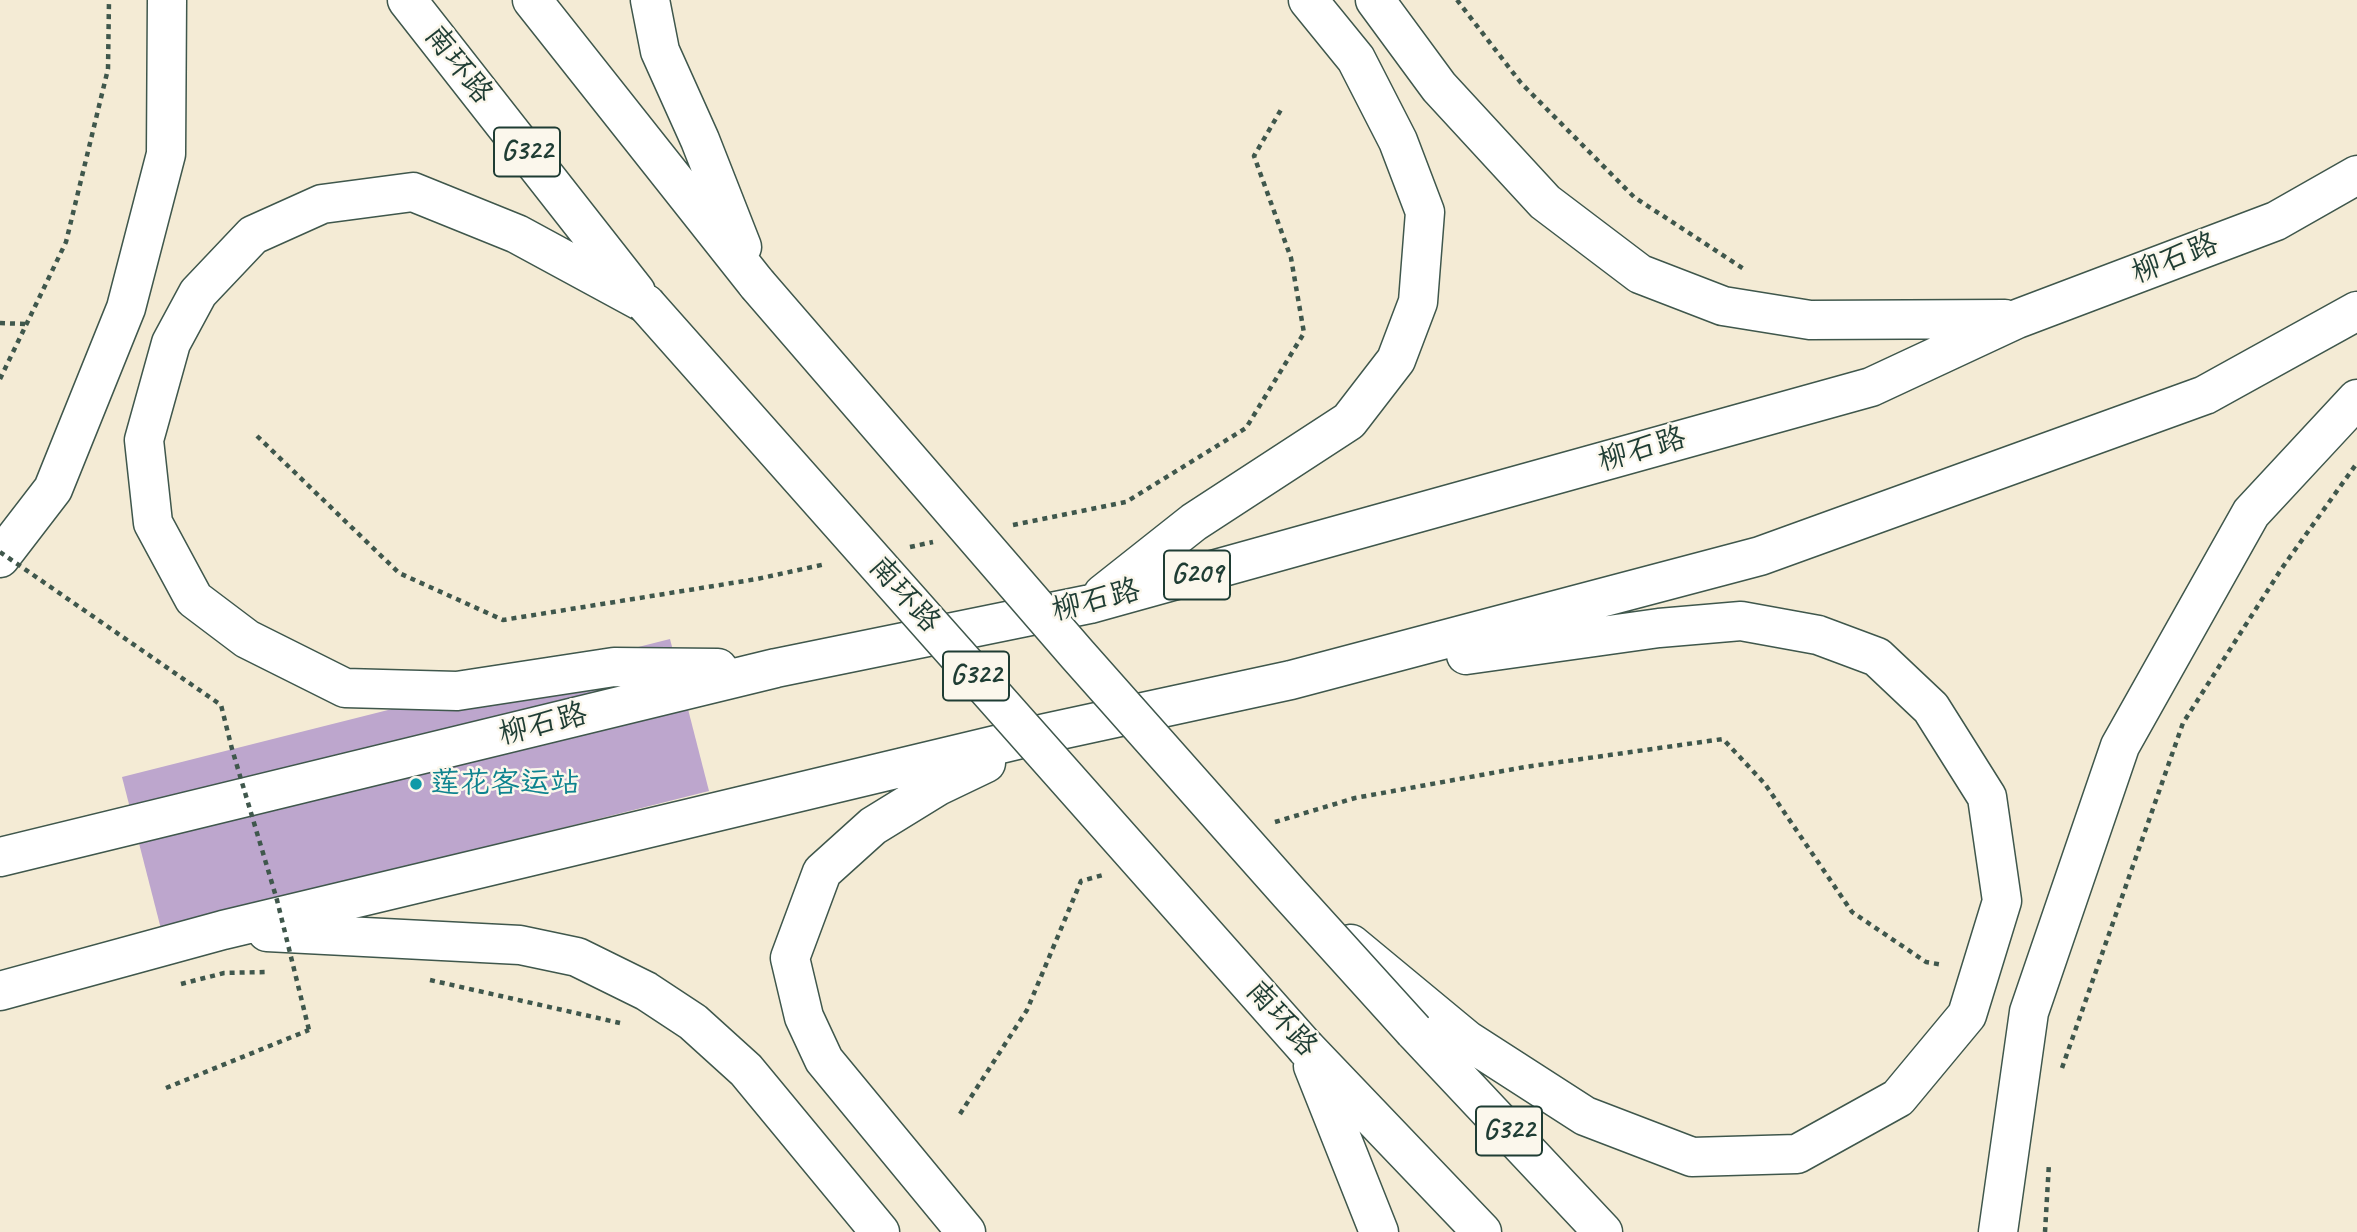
<!DOCTYPE html>
<html>
<head>
<meta charset="utf-8">
<style>
	body { margin:0 }
	canvas { display:block; background:#f4ebd5 }
</style>
</head>
<body>
<canvas width="2357" height="1232"></canvas>
<script>
const c = document.querySelector('canvas').getContext('2d');
c.lineJoin = 'round';
function fill(path, color) {
  c.fillStyle = color;
  c.fill(path, 'evenodd');
}
function toPath(rows) {
  const path = new Path2D();
  for (const r of rows) {
    path.moveTo(r[0], r[1]);
    for (let i = 2; i < r.length; i += 2) path.lineTo(r[i], r[i + 1]);
  }
  return path;
}
function trace(path, color, width, dash) {
  c.strokeStyle = color;
  c.lineWidth = width;
  c.lineCap = dash ? 'butt' : 'round';
  c.setLineDash(dash || []);
  c.stroke(path);
}
function drawText(font, color, halo, rows, align = 'center') {
  c.font = font + ' Caveat,"LXGW WenKai TC",sans-serif';
  c.lineWidth = 5;
  c.setLineDash([]);
  c.textBaseline = 'middle';
  c.strokeStyle = halo;
  c.fillStyle = color;
  for (const [text, x, y, turn = 0] of rows) {
    c.save();
    c.translate(x, y);
    c.rotate((+turn || 0) * Math.PI / 180);
    c.textAlign = isNaN(turn) ? turn : align;
    if (halo) c.strokeText(text, 0, 0);
    c.fillText(text, 0, 0);
    c.restore();
  }
}
const building = toPath([
	[670,639,709,791,161,929,122,777]
]);
const path = toPath([
	[1457,0,1521,83,1634,197,1744,269],
	[0,323,26,324],
	[0,379,66,242,108,69,109,0],
	[257,436,399,573,503,620,757,579,826,564],
	[1013,525,1126,502,1246,428,1304,333,1291,258,1254,156,1282,108],
	[910,547,933,542],
	[1275,822,1355,798,1525,767,1723,739,1765,784,1852,912,1926,962,1943,965],
	[430,980,620,1023],
	[181,984,224,973,265,972],
	[2062,1068,2183,723,2282,568,2357,463],
	[166,1088,309,1030],
	[960,1114,1027,1010,1081,881,1103,875],
	[2045,1232,2049,1163]
]);
const trunk = toPath([
	[407,0,636,292],
	[532,0,757,284],
	[650,0,660,51,700,140,742,247],
	[1375,0,1439,87,1545,202,1640,274,1723,306,1810,320,2005,319],
	[646,304,517,234,413,192,322,204,253,235,198,293,171,343,144,440,153,523,194,599,247,639,345,688,457,691,614,667,718,668],
	[0,558,53,489,126,308,166,154,167,0],
	[1103,594,1194,522,1349,421,1396,360,1418,302,1425,212,1398,141,1356,59,1308,0],
	[0,857,776,668,1090,604,1871,387,2017,319,2276,221,2357,175],
	[267,932,520,945,577,957,646,991,693,1022,746,1070,880,1232],
	[1351,944,1467,1040,1585,1116,1692,1157,1797,1154,1898,1098,1967,1015,2002,901,1987,797,1931,708,1877,657,1818,635,1741,621,1659,628,1466,655],
	[0,991,223,930,1046,733,1291,680,1760,556,2205,395,2357,311],
	[1414,1031,1603,1232],
	[1306,1048,1482,1232],
	[1313,1066,1379,1232],
	[966,1232,824,1060,804,1017,790,958,822,872,873,826,938,786,986,763],
	[1998,1232,2029,1012,2120,746,2251,513,2357,399]
]);
const pathBridge = toPath([
	[0,552,221,705,232,749,277,900,309,1030]
]);
const trunkBridge = toPath([
	[757,284,1077,654,1289,893,1414,1031],
	[646,304,1306,1048]
]);
const markers = [
	[416,784,7,"#0f9aa8"]
];
const shields = [
	[527,152,66],
	[1197,575,66],
	[976,676,66],
	[1509,1131,66]
];
const shieldNames = [
	["G322",527,152],
	["G209",1197,575],
	["G322",976,676],
	["G322",1509,1131]
];
const streetNames = [
	["南环路",458,65,52],
	["柳石路",2175,259,-21],
	["柳石路",1642,450,-16],
	["南环路",904,595,48],
	["柳石路",1096,601,-14],
	["柳石路",543,725,-14],
	["南环路",1281,1019,48]
];
const cultureNames = [
	["莲花客运站",430,784]
];
fill(building, '#bda6cd');
trace(trunk, '#3f574c', 41);
trace(path, '#3f574c', 4.5, [5, 5]);
trace(trunk, '#fff', 38);
trace(trunkBridge, '#3f574c', 41, []);
trace(pathBridge, '#3f574c', 4.5, [5, 5]);
trace(trunkBridge, '#fff', 38);
for (const [x, y, r, color] of markers) {
  const dot = new Path2D();
  dot.arc(x, y, r, 0, 2 * Math.PI);
  c.fillStyle = color;
  c.fill(dot);
  trace(dot, '#fbf7ec', 2.5);
}
for (const [x, y, w] of shields) {
  const box = new Path2D();
  box.roundRect(x - w / 2, y - 24.5, w, 49, 5);
  c.fillStyle = '#fbf7ec';
  c.fill(box);
  trace(box, '#1f3d34', 2);
}
drawText('bold 28px', '#1f3d34', null, shieldNames);
drawText('30px', '#1f3d34', '#fbf7ec', streetNames);
drawText('30px', '#0d838f', '#fbf7ec', cultureNames, 'left');
</script>
</body>
</html>
